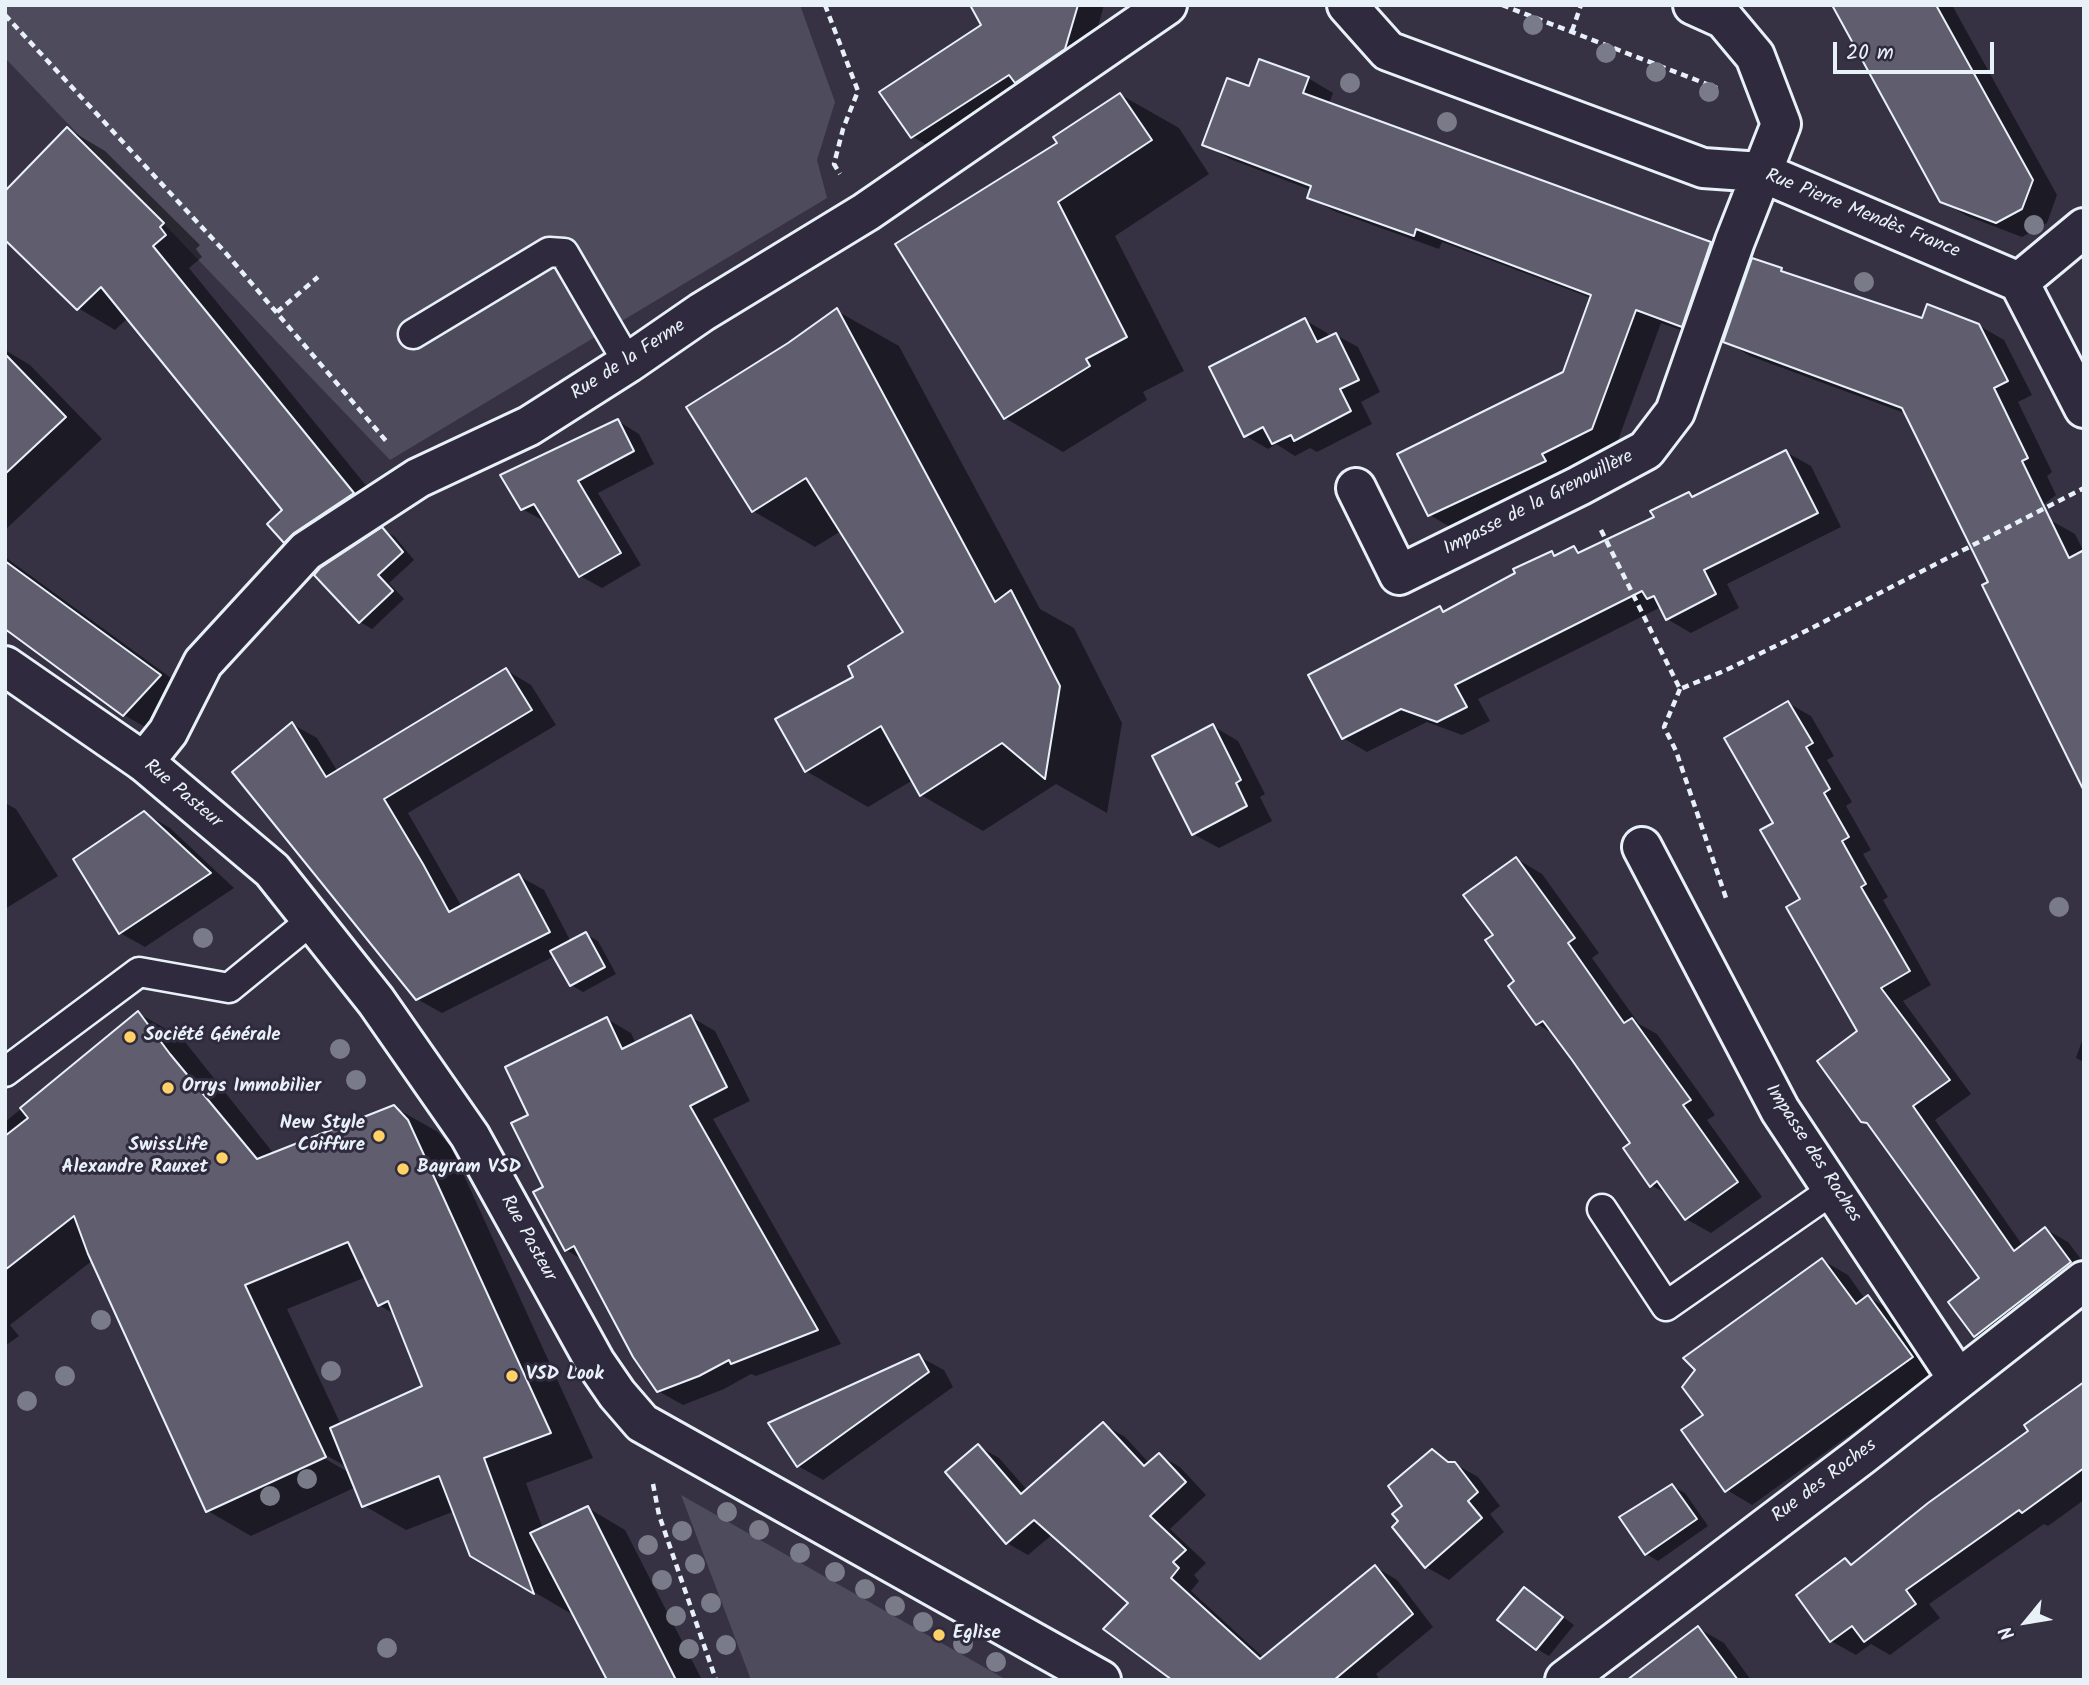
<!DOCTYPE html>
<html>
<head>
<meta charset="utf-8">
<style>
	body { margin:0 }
	#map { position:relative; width:2089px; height:1685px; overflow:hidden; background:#363244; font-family:Kalam,sans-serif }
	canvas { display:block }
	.frame { position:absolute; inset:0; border:7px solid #e8f1f8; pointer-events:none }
	.north { position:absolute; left:1991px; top:1587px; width:70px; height:70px; -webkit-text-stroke:5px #2f2a3d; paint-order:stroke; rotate:240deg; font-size:19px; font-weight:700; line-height:28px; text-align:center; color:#e8f1f8 }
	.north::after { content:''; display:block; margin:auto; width:24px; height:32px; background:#e8f1f8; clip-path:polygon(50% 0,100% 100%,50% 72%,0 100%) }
	.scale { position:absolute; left:1833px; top:42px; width:161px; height:32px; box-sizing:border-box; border:4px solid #e8f1f8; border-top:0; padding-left:9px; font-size:21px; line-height:24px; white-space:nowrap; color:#e8f1f8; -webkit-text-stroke:5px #2f2a3d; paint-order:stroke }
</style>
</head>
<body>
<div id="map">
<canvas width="2089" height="1685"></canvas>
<div class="frame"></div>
<div class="north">N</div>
<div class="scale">20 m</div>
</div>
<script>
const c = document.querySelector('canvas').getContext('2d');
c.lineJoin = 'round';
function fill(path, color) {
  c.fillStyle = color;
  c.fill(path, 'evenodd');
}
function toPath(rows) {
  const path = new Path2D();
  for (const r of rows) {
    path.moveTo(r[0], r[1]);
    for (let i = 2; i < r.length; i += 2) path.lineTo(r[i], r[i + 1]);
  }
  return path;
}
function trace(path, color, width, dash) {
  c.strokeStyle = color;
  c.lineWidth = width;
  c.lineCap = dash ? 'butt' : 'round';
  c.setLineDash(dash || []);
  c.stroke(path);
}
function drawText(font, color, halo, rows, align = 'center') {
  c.font = font + ' Kalam,sans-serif';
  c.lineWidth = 6;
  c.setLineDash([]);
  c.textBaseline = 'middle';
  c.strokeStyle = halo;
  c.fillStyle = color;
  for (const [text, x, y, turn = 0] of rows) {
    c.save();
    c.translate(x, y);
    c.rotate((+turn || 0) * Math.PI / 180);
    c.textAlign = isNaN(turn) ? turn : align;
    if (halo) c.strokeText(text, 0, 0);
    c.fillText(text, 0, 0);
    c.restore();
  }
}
const green = toPath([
	[5,5,800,5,835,102,817,160,827,198,390,460,5,58],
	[681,1495,1005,1679,1006,1679,751,1680]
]);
const shadow = toPath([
	[986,5,1104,5,1088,62,936,150,913,137,984,25],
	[1834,5,1952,5,2057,195,2047,223,2022,237,1967,216,1941,201],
	[1308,78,1333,93,1329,104,1711,244,1736,259,1707,340,1661,323,1617,443,1566,468,1570,476,1455,530,1430,515,1545,426,1591,298,1442,242,1439,249,1334,211,1309,197,1311,190,1230,159,1204,144,1250,88],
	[1121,95,1179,128,1209,174,1115,236,1184,371,1143,392,1147,400,1063,452,1005,418,1059,144],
	[68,129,105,151,200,245,196,249,202,257,189,268,390,515,322,563,285,541,284,510,128,318,115,330,78,308],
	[1781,270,1793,277,1923,320,1978,325,2004,340,2032,395,2018,402,2052,472,2047,476,2056,495,1990,546,1907,414,1750,356,1725,341],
	[837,311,899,346,1040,609,1074,628,1122,723,1107,813,1056,784,983,831,921,795,913,780,868,807,806,771,856,677,905,632,841,531,815,547,753,511,789,344],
	[1305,320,1327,333,1330,338,1336,335,1358,347,1380,392,1361,402,1372,424,1317,452,1310,448,1295,456,1276,444,1268,449,1246,436],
	[5,350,30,365,102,439,5,530],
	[618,421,639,434,654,464,598,493,641,565,602,588,580,576,546,520,544,521,522,509],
	[1786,452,1811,466,1841,527,1727,584,1739,608,1691,633,1667,619,1661,607,1478,699,1490,721,1462,735,1427,722,1367,752,1343,738,1440,608,1446,612,1551,553,1558,556,1574,548,1583,552,1656,518,1689,494,1696,497],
	[2050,520,2075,534,2084,552,2084,784,1990,583],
	[382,529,395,537,414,560,389,583,404,599,372,629,360,622],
	[5,557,197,697,161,736,124,715,5,627],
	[506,670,531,685,556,725,408,813,462,907,519,876,544,890,571,942,585,934,598,941,616,974,583,992,571,985,555,956,442,1013,417,999,292,724,317,738,338,772],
	[1788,703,1811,716,1834,756,1827,760,1852,802,1846,806,1871,850,1863,854,1888,897,1883,900,1931,985,1903,1001,1971,1094,1935,1120,2023,1246,2045,1229,2068,1242,2084,1263,1998,1349,1975,1336,1981,1278,1872,1126,1862,1120,1860,1031,1802,899,1775,824],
	[1213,726,1238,741,1265,794,1260,797,1272,821,1219,848,1193,834],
	[5,803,16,809,58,876,5,909],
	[144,813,170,828,234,888,145,947,120,933],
	[1517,859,1542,874,1599,953,1592,958,1639,1024,1657,1034,1715,1115,1707,1120,1762,1197,1711,1233,1686,1219,1670,1196,1651,1185,1633,1144,1555,1035,1537,1024,1495,936],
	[138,1013,182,1038,274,1154,394,1107,438,1132,451,1147,593,1458,526,1483,543,1529,588,1508,625,1530,702,1680,609,1680,575,1616,471,1555,455,1511,406,1530,363,1505,356,1487,251,1536,208,1511,93,1260,10,1325,19,1336,5,1346,5,1122],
	[366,1277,379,1305,394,1314,424,1387,341,1425,287,1309],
	[319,1451,348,1468,348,1472,317,1454],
	[691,1017,715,1031,750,1101,713,1119,841,1344,756,1376,751,1374,724,1389,683,1405,658,1391,583,1260,566,1250,546,1187,530,1116,607,1019,631,1033,636,1044],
	[2084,1035,2084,1062,2076,1058],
	[1822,1260,1848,1275,1865,1299,1868,1297,1894,1312,1937,1372,1752,1505,1727,1490,1705,1415],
	[918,1356,944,1370,953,1387,823,1480,798,1466],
	[2084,1385,2084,1500,2048,1526,2044,1524,1929,1604,1940,1618,1890,1655,1871,1644,1856,1655,1831,1641,1845,1560,1854,1565,2030,1431],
	[1103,1424,1125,1437,1149,1463,1159,1455,1180,1467,1206,1495,1170,1529,1206,1563,1194,1575,1199,1581,1191,1591,1264,1658,1375,1567,1397,1580,1433,1627,1376,1674,1380,1680,1173,1680,1131,1603,1053,1534,1028,1555,1007,1543,978,1446,999,1458,1028,1491],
	[1432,1451,1478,1477,1500,1506,1490,1514,1504,1532,1449,1580,1426,1567,1394,1527,1400,1522,1405,1506],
	[1672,1486,1685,1493,1708,1526,1658,1561,1646,1554],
	[1525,1589,1574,1625,1549,1656,1537,1649],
	[1698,1628,1724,1643,1751,1680,1631,1680]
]);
const building = toPath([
	[970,5,1078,5,1065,49,1015,83,1009,75,911,138,879,92,981,25,970,5],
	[1832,5,1936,5,2033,180,2022,209,1996,223,1940,202,1832,5],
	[1259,59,1309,77,1303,93,1711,242,1682,327,1636,310,1592,429,1542,454,1546,461,1428,516,1397,454,1563,372,1591,295,1416,229,1414,236,1307,198,1311,186,1202,145,1227,78,1249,86,1259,59],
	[1120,93,1152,140,1058,202,1127,337,1086,359,1090,366,1004,419,895,244,1057,143,1053,137,1120,93],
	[67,127,164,223,160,227,166,235,153,246,354,493,294,533,284,543,267,524,282,510,101,287,77,310,5,240,5,191,67,127],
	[1752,258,1782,268,1781,271,1922,318,1927,304,1979,324,2008,381,1994,388,2028,458,2022,461,2069,558,2084,550,2084,791,1982,585,1988,582,1902,408,1723,342,1752,258],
	[837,308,995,602,1011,590,1060,686,1045,779,1002,743,920,796,881,726,805,772,775,719,853,677,848,666,903,632,806,478,752,512,686,407,788,343,837,308],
	[1305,318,1317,342,1336,333,1359,380,1340,389,1351,411,1294,441,1291,435,1272,444,1263,427,1244,437,1209,367,1305,318],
	[5,354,66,417,5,474,5,354],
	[618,419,634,451,578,481,621,553,579,577,534,504,521,510,500,475,618,419],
	[1786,450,1818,513,1704,570,1716,594,1666,620,1654,596,1647,599,1642,591,1455,685,1467,707,1437,722,1401,709,1342,739,1308,675,1440,606,1443,612,1515,573,1513,569,1552,551,1554,556,1574,546,1578,553,1654,517,1650,511,1689,492,1692,497,1786,450],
	[382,527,403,552,378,575,393,591,359,623,314,575,320,568,382,527],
	[5,561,161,675,123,716,5,629,5,561],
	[506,668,532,710,384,799,423,864,449,912,519,874,550,932,416,1000,232,772,292,722,326,777,506,668],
	[1788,701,1813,743,1806,747,1830,789,1824,793,1849,837,1842,841,1866,884,1861,887,1910,971,1881,988,1950,1080,1913,1106,2014,1251,2045,1227,2071,1262,1974,1337,1948,1302,1979,1278,1867,1123,1861,1122,1817,1061,1857,1031,1786,907,1800,899,1760,830,1773,823,1724,738,1788,701],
	[1213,724,1241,780,1236,783,1247,806,1192,835,1152,756,1213,724],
	[144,811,211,873,119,934,73,859,144,811],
	[1516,857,1575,938,1568,943,1624,1023,1632,1018,1691,1100,1683,1105,1738,1182,1685,1220,1657,1181,1650,1187,1623,1148,1630,1143,1572,1060,1543,1021,1536,1025,1508,986,1514,981,1485,940,1493,935,1463,895,1516,857],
	[586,932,605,967,570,986,550,951,586,932],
	[138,1011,170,1054,257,1159,394,1105,408,1120,551,1433,484,1458,534,1594,470,1556,439,1476,362,1507,330,1428,422,1386,388,1301,378,1306,348,1242,245,1285,326,1457,206,1512,88,1254,74,1216,5,1270,5,1136,28,1118,20,1108,138,1011],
	[691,1015,727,1087,690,1106,818,1330,731,1364,729,1360,699,1376,657,1392,633,1357,574,1246,565,1251,533,1192,543,1187,511,1123,528,1115,505,1067,607,1017,622,1049,691,1015],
	[1822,1258,1856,1304,1868,1295,1913,1357,1725,1492,1681,1430,1703,1415,1682,1387,1695,1370,1683,1358,1822,1258],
	[919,1354,929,1372,797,1467,768,1423,919,1354],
	[2084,1382,2084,1468,2022,1513,2019,1510,1906,1590,1916,1604,1864,1642,1852,1626,1830,1642,1796,1595,1845,1558,1851,1565,1928,1503,2028,1431,2024,1425,2084,1382],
	[1103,1422,1144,1466,1159,1453,1186,1482,1150,1516,1186,1550,1173,1562,1179,1568,1171,1578,1260,1659,1375,1565,1413,1614,1334,1680,1172,1680,1103,1629,1128,1603,1034,1520,1006,1544,945,1472,978,1444,1021,1494,1103,1422],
	[1432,1449,1448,1462,1455,1462,1478,1492,1468,1501,1482,1518,1425,1568,1392,1527,1398,1521,1392,1514,1402,1506,1388,1486,1432,1449],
	[1672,1484,1697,1519,1645,1555,1619,1517,1672,1484],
	[588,1506,607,1544,676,1680,607,1680,530,1533,588,1506],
	[1524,1587,1563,1617,1536,1650,1497,1620,1524,1587],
	[1698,1626,1738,1680,1627,1680,1698,1626]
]);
const path = toPath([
	[825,5,858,91,843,129,834,164,840,174],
	[1502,5,1717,88],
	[5,15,224,251,387,442],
	[1572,31,1581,5],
	[277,312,318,277],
	[1601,530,1680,689,1724,671,1796,636,2084,488],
	[1680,689,1664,727,1676,751,1726,898],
	[653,1484,659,1515,716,1680]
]);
const lane = toPath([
	[413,334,549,252,564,253,628,363],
	[5,1072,139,972,229,988,312,920],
	[1602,1209,1666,1306,1834,1189]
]);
const street = toPath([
	[1347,5,1388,51,1703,168,1761,172,2019,282,2084,408],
	[2019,282,2084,228],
	[1356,488,1399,575,1579,486,1646,450,1675,412,1735,241,1781,124,1755,56,1724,19,1693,5],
	[144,762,168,732,203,663,306,551,418,478,529,426,628,363,702,312,866,212,1167,5],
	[1642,847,1780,1110,1958,1379]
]);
const secondary = toPath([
	[5,666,144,762,272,870,376,1001,470,1136,595,1362,617,1394,642,1423,1101,1680],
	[1565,1680,1862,1455,2084,1281]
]);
const trees = [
	[1533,25],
	[1606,53],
	[1656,72],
	[1350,83],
	[1709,92],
	[1447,122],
	[2034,225],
	[1864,282],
	[2059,907],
	[203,938],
	[340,1049],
	[356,1080],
	[101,1320],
	[331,1371],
	[65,1376],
	[27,1401],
	[307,1479],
	[270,1496],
	[727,1512],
	[759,1530],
	[682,1531],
	[648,1545],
	[800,1553],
	[695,1564],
	[835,1572],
	[662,1580],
	[865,1589],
	[711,1603],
	[895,1606],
	[676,1616],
	[923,1622],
	[963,1644],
	[726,1645],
	[387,1648],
	[689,1649],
	[996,1662]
];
const markers = [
	[130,1037,7,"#ffd166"],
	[168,1088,7,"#ffd166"],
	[379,1136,7,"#ffd166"],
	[222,1158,7,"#ffd166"],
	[403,1169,7,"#ffd166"],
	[512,1376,7,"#ffd166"],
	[939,1635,7,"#ffd166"]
];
const streetNames = [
	["Rue Pierre Mendès France",1862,215,22],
	["Rue de la Ferme",629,361,-33],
	["Impasse de la Grenouillère",1539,504,-27],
	["Rue Pasteur",182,795,40],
	["Impasse des Roches",1812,1154,57],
	["Rue Pasteur",527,1239,61],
	["Rue des Roches",1825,1482,-37]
];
const poiNames = [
	["Société Générale",144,1037],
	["Orrys Immobilier",182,1088],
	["New Style",365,1125,"right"],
	["Coiffure",365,1147,"right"],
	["SwissLife",208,1147,"right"],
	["Alexandre Rauxet",208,1169,"right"],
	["Bayram VSD",417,1169],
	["VSD Look",526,1376],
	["Eglise",953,1635]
];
fill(green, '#4d4b5c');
fill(shadow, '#0007');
fill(building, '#605e6e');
trace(building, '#e8f1f8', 2);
trace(lane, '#e8f1f8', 33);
trace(street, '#e8f1f8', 44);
trace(secondary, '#e8f1f8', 44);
trace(path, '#e8f1f8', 4.5, [7, 5]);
trace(lane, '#2f2a3d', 28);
trace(street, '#2f2a3d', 38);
trace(secondary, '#2f2a3d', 38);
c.fillStyle = '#7a7b89';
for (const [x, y] of trees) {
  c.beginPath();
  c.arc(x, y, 10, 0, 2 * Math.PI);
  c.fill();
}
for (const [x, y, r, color] of markers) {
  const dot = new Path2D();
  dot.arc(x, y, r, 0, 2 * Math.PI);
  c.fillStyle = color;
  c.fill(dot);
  trace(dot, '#2f2a3d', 2.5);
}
drawText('19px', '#e8f1f8', '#2f2a3d', streetNames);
drawText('bold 19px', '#e8f1f8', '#2f2a3d', poiNames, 'left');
</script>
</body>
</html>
